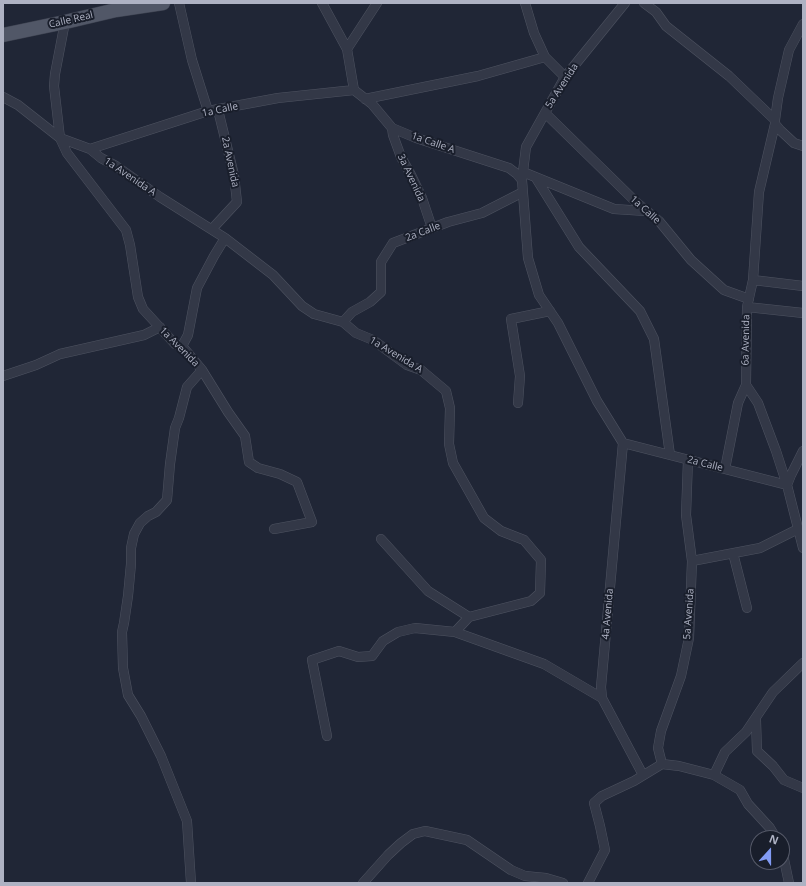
<!DOCTYPE html>
<html>
<head>
<meta charset="utf-8">
<style>
	body { margin:0 }
	#map { position:relative; width:806px; height:886px; overflow:hidden; background:#202636; font-family:"Open Sans",sans-serif }
	canvas { display:block }
	.frame { position:absolute; inset:0; border:4px solid #aeb2c3; pointer-events:none }
	.north { position:absolute; left:750px; top:830px; width:40px; height:40px; box-sizing:border-box; background:#191e2b; border:1px solid #555968; border-radius:50%; rotate:21deg; font-size:11px; font-weight:700; line-height:16px; text-align:center; color:#aeb2c3 }
	.north::after { content:''; display:block; margin:auto; width:14px; height:18px; background:#829bf4; clip-path:polygon(50% 0,100% 100%,50% 72%,0 100%) }
</style>
</head>
<body>
<div id="map">
<canvas width="806" height="886"></canvas>
<div class="frame"></div>
<div class="north">N</div>
</div>
<script>
const c = document.querySelector('canvas').getContext('2d');
c.lineJoin = 'round';
function toPath(rows) {
  const path = new Path2D();
  for (const r of rows) {
    path.moveTo(r[0], r[1]);
    for (let i = 2; i < r.length; i += 2) path.lineTo(r[i], r[i + 1]);
  }
  return path;
}
function trace(path, color, width, dash) {
  c.strokeStyle = color;
  c.lineWidth = width;
  c.lineCap = dash ? 'butt' : 'round';
  c.setLineDash(dash || []);
  c.stroke(path);
}
function drawText(font, color, halo, rows, align = 'center') {
  c.font = font + ' "Open Sans",sans-serif';
  c.lineWidth = 4;
  c.setLineDash([]);
  c.textBaseline = 'middle';
  c.strokeStyle = halo;
  c.fillStyle = color;
  for (const [text, x, y, turn = 0] of rows) {
    c.save();
    c.translate(x, y);
    c.rotate((+turn || 0) * Math.PI / 180);
    c.textAlign = isNaN(turn) ? turn : align;
    if (halo) c.strokeText(text, 0, 0);
    c.fillText(text, 0, 0);
    c.restore();
  }
}
const street = toPath([
	[179,3,192,60,208,111],
	[322,3,347,49,354,90],
	[525,3,534,33,545,57,565,77],
	[644,3,656,12,666,26,729,76,775,120,775,124,780,130,794,143,803,146],
	[65,22,55,74,54,86,60,138,67,153,126,230,130,245,138,297,143,309,175,344,182,346,202,370,228,412,245,436,249,462,258,468,280,474,297,482,312,522,274,529],
	[347,49,377,3],
	[354,90,372,104,392,128,416,138,509,168,517,174,522,180],
	[3,97,18,105,60,138,90,149,101,158,116,166,160,197,225,238,273,275,302,306,314,314,343,322,356,333,373,340,407,365,421,370,446,391,450,408,449,444,453,463,484,518,501,531,524,540,541,560,540,593,531,601,469,617],
	[365,99,478,76,545,57],
	[545,113,636,202,659,221,691,260,724,290,749,299],
	[775,120,778,98,789,50,803,24],
	[775,124,759,192,753,280,747,307,746,385,758,403,776,451,787,485,803,548],
	[392,128,393,135,401,157,411,175,422,198,432,228],
	[90,149,208,111,278,98,354,90],
	[523,172,614,209,645,211],
	[536,178,579,247,640,311,654,339,670,455],
	[212,229,237,202,234,175,218,110],
	[753,280,803,286],
	[747,307,803,313],
	[343,322,352,312,370,302,381,292,381,262,393,243,448,222,482,213,523,192],
	[182,346,188,335,197,288,214,256,225,238],
	[3,376,36,365,60,354,144,335,160,327],
	[518,403,520,376,511,319,550,311],
	[623,443,597,401,558,323,539,295,528,258,522,180,526,147,565,77,625,3],
	[623,443,601,687,602,698,643,775],
	[623,443,787,485],
	[725,469,738,403,746,385],
	[787,485,791,475,803,451],
	[381,539,428,591,469,617],
	[733,553,747,608],
	[692,561,760,548,798,529],
	[469,617,455,632,544,664,602,698],
	[756,720,757,751,773,766,784,780,803,788],
	[327,736,312,660,339,651,358,657,372,656,383,641,398,632,415,628,455,632],
	[662,764,658,748,661,731,681,676,689,638,692,561,686,515,688,460],
	[714,775,725,752,746,732,773,692,803,663],
	[782,850,789,883],
	[191,883,187,821,161,756,141,716,128,695,123,668,122,632,124,623,128,596,131,564,131,548,134,534,140,523,148,516,156,512,167,500,170,464,175,428,179,418,187,387,202,370],
	[363,883,388,855,401,843,413,834,425,831,467,840,511,870,525,876,546,878,563,883],
	[588,883,605,850,600,826,594,803,602,796,634,781,662,764,679,766,714,775,740,790,748,804,770,828,776,838]
]);
const primary = toPath([
	[3,35,65,22,116,10,163,3]
]);
const streetNames = [
	["Calle Real",71,20,-13],
	["5a Avenida",562,86,-57],
	["1a Calle",220,110,-12],
	["1a Calle A",433,143,19],
	["2a Avenida",230,162,78],
	["1a Avenida A",130,177,34],
	["3a Avenida",411,178,65],
	["1a Calle",645,210,42],
	["2a Calle",423,232,-21],
	["6a Avenida",746,340,-89],
	["1a Avenida",179,347,45],
	["1a Avenida A",396,355,31],
	["2a Calle",705,464,14],
	["4a Avenida",608,614,-85],
	["5a Avenida",689,614,-86]
];
trace(street, '#4e5361', 10);
trace(primary, '#3d4250', 15);
trace(street, '#333847', 9);
trace(primary, '#515767', 14);
drawText('10px', '#aeb2c3', '#191e2b', streetNames);
</script>
</body>
</html>
